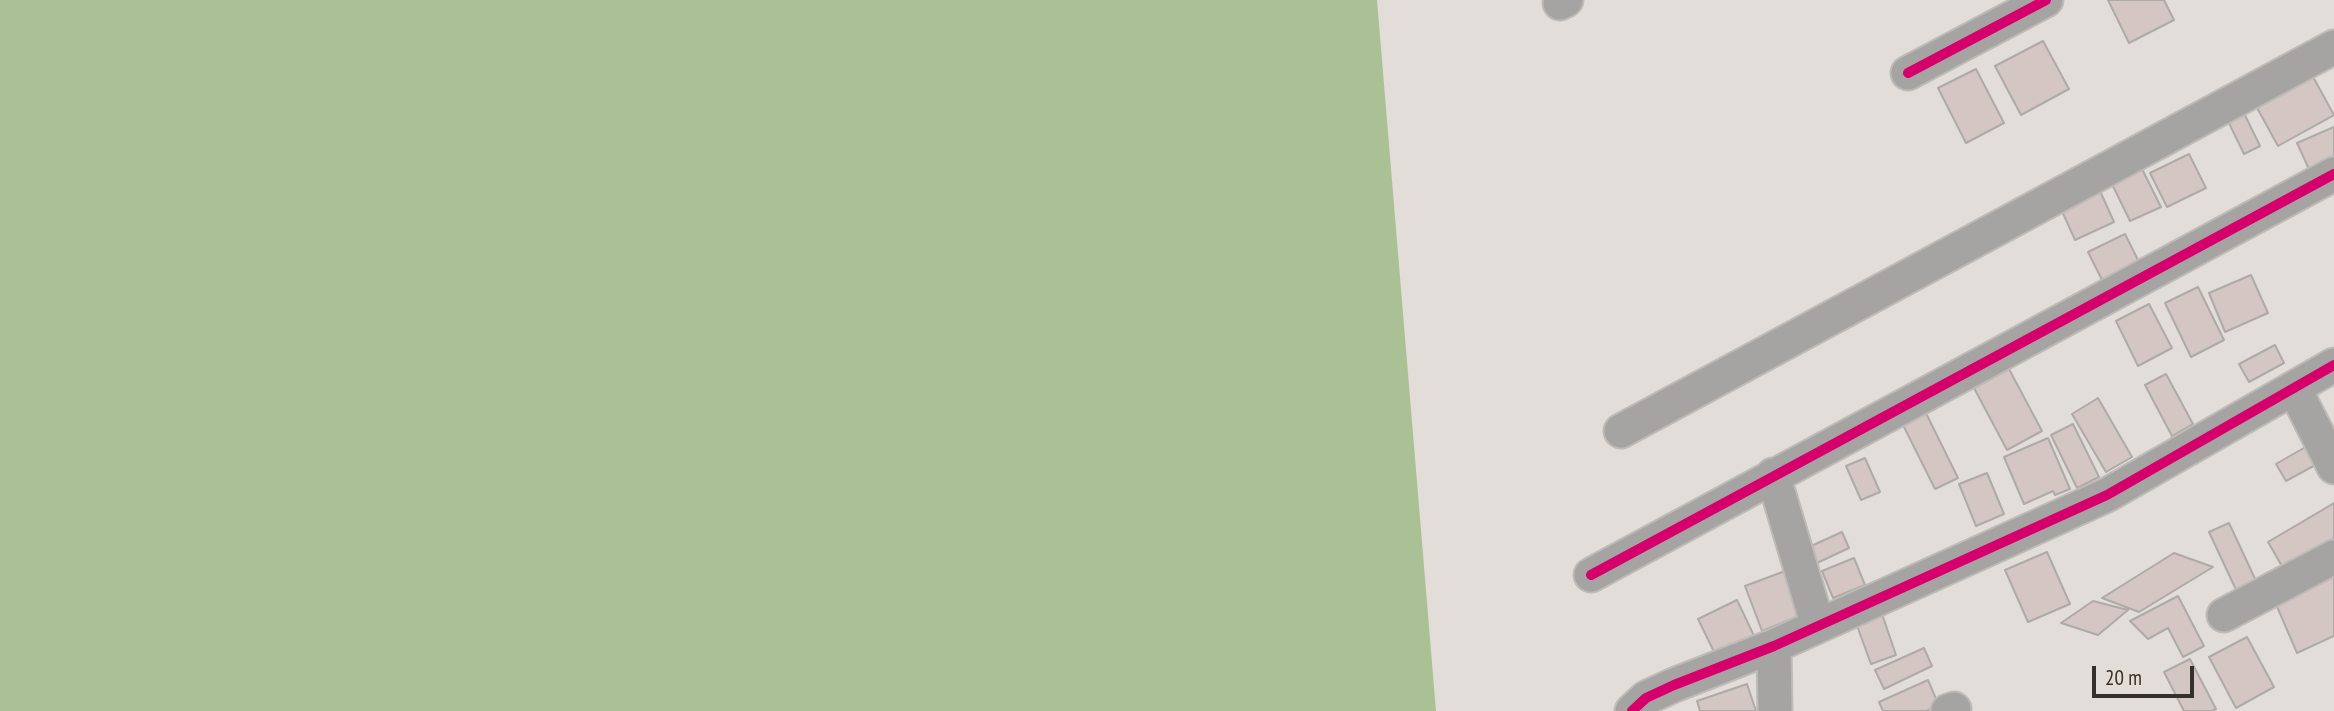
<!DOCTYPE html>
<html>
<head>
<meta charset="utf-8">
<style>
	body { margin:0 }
	#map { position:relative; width:2334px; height:711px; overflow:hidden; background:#e2ddd8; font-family:"PT Sans Narrow",sans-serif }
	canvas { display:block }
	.scale { position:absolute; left:2092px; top:666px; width:102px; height:32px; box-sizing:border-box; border:4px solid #34312d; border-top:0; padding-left:9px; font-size:21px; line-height:24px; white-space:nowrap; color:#34312d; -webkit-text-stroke:5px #e6ded4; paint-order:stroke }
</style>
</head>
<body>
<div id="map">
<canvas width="2334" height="711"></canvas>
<div class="scale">20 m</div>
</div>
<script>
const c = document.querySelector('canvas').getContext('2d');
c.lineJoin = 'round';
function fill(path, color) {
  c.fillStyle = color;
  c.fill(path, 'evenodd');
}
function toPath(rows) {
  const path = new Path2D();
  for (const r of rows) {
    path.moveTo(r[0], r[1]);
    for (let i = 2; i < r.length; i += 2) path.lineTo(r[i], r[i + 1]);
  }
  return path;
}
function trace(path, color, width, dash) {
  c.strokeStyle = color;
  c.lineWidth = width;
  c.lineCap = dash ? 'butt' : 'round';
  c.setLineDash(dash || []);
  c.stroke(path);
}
const forest = toPath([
	[0,0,1377,0,1436,711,0,711]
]);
const building = toPath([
	[2108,0,2164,0,2174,20,2129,43,2108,0],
	[2043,41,2069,89,2021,115,1995,66,2043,41],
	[1976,69,2004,123,1966,143,1938,88,1976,69],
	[2312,75,2334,115,2278,146,2256,106,2312,75],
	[2242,109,2260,146,2244,154,2226,117,2242,109],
	[2334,127,2334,170,2314,180,2297,143,2334,127],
	[2189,154,2206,188,2167,207,2150,173,2189,154],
	[2140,165,2161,207,2130,221,2110,180,2140,165],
	[2096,182,2114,222,2075,240,2057,200,2096,182],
	[2125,234,2142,268,2105,286,2088,252,2125,234],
	[2251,275,2268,313,2225,332,2209,293,2251,275],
	[2198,287,2224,340,2191,357,2165,303,2198,287],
	[2149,304,2172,348,2138,366,2116,321,2149,304],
	[2275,345,2284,363,2249,382,2239,364,2275,345],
	[2009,369,2042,431,2007,450,1974,388,2009,369],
	[2166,374,2193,424,2172,436,2145,385,2166,374],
	[2098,398,2132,457,2106,472,2072,414,2098,398],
	[1921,403,1958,478,1935,489,1898,415,1921,403],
	[2073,424,2099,477,2077,488,2051,435,2073,424],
	[2048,438,2070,489,2055,495,2053,491,2024,504,2004,457,2048,438],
	[2309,445,2319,463,2286,481,2276,464,2309,445],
	[1865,458,1880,492,1861,500,1846,466,1865,458],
	[1987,473,2004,514,1976,526,1959,484,1987,473],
	[2334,503,2334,538,2283,568,2268,542,2334,503],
	[2229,523,2258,585,2238,594,2209,532,2229,523],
	[1842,532,1849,548,1817,563,1809,547,1842,532],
	[2047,552,2070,604,2028,622,2005,570,2047,552],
	[2174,553,2213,567,2139,612,2102,598,2174,553],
	[1854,558,1865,585,1833,598,1822,571,1854,558],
	[2334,567,2334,636,2297,653,2272,595,2334,567],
	[1785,571,1802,615,1762,631,1745,586,1785,571],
	[2178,596,2204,646,2183,657,2168,628,2148,639,2130,621,2178,596],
	[1737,600,1756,640,1717,658,1698,619,1737,600],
	[2093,601,2128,610,2098,635,2061,623,2093,601],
	[1882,614,1896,655,1871,664,1856,623,1882,614],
	[2247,637,2274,687,2236,708,2209,657,2247,637],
	[1924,648,1932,666,1884,689,1875,670,1924,648],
	[2190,659,2216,709,2212,711,2184,711,2164,672,2190,659],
	[1928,680,1939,706,1926,711,1883,711,1879,702,1928,680],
	[1747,684,1756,711,1700,711,1697,701,1747,684]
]);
const minor = toPath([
	[1560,3,1566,0],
	[1908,73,2046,0],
	[2294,388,2334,467],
	[1621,431,2334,47],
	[1773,475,1818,626],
	[1591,575,2334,174],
	[2224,615,2334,557],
	[1774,646,1775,711],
	[1632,711,1646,698,1674,685,1774,646,2107,495,2334,365],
	[1948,711,1954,709]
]);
const cycleway = toPath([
	[1908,73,2046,0],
	[1591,575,2334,174],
	[1632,711,1646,698,1674,685,1774,646,2107,495,2334,365]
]);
fill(forest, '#aac196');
fill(building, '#d3c6c3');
trace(building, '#aeaaa7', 2);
trace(minor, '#bebbb7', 37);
trace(minor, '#a6a4a2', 33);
trace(cycleway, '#d6006c', 10);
</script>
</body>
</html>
